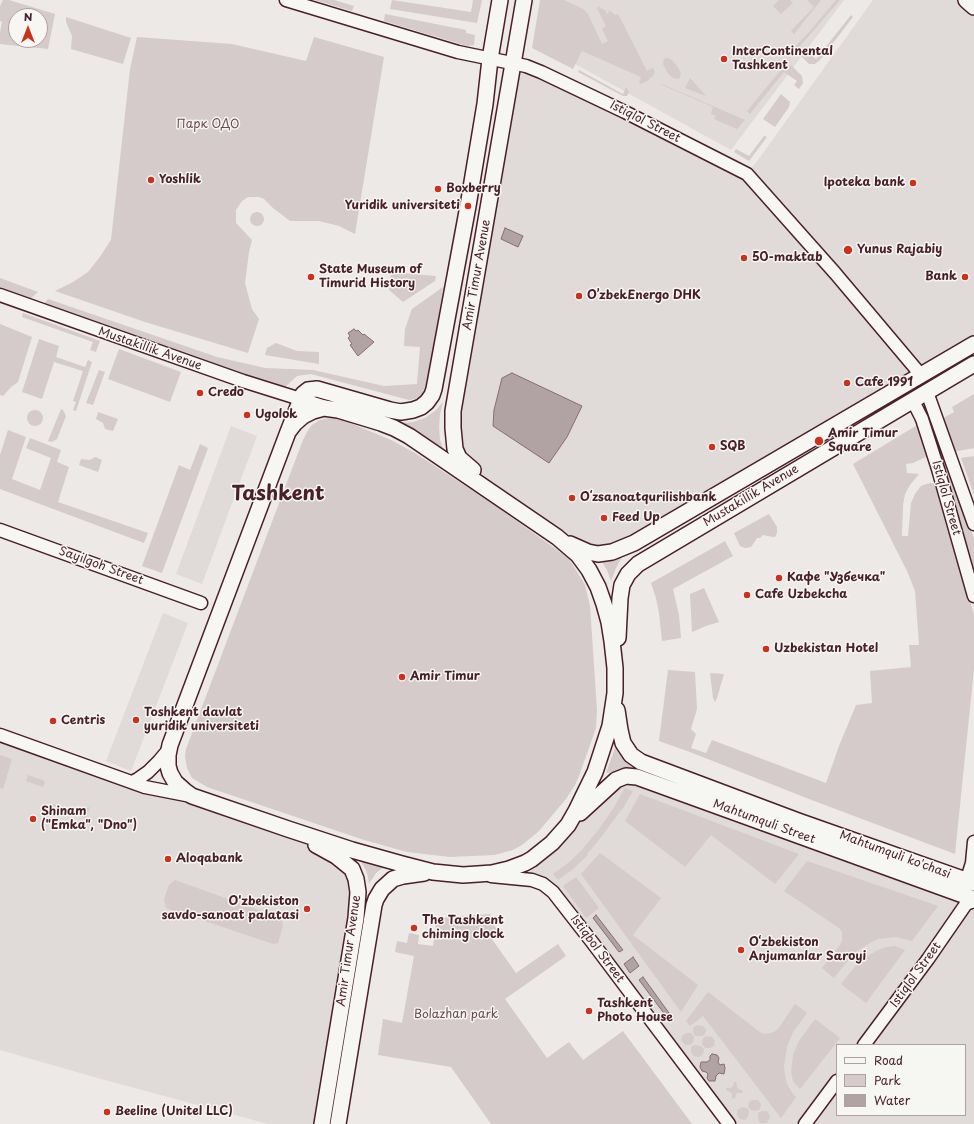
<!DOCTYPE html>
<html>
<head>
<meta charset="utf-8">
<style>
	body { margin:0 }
	#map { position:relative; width:974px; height:1124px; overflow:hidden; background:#ece9e6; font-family:"Playpen Sans",sans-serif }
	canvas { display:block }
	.legend { position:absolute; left:836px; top:1044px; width:130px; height:72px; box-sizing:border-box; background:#f6f6f2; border:1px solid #b1a0a2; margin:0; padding:5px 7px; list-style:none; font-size:12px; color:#4a1f2b }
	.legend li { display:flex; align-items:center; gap:8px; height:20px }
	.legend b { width:20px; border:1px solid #b1a0a2 }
	.north { position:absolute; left:8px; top:8px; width:40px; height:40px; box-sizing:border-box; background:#f6f6f2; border:1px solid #b1a0a2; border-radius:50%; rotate:0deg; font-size:11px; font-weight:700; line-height:16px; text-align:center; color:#4a1f2b }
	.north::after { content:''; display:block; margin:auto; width:14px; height:18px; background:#c8321e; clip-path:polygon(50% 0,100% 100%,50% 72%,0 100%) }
</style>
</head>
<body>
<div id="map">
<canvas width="974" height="1124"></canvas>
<ul class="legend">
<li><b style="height:5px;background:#f6f6f2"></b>Road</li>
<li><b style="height:11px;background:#d4cbca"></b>Park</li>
<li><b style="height:11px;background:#b1a2a3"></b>Water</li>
</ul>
<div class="north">N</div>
</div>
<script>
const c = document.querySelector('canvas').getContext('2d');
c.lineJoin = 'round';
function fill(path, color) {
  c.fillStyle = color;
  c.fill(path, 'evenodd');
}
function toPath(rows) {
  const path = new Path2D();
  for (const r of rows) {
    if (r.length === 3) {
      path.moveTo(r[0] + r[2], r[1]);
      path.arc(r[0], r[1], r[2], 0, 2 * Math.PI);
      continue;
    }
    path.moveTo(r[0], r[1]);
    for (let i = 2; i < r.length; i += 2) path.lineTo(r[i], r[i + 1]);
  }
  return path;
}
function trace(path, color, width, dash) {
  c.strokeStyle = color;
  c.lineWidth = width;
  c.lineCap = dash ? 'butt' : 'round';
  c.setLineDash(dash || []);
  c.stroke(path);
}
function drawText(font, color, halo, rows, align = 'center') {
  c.font = font + ' "Playpen Sans",sans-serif';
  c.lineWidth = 3;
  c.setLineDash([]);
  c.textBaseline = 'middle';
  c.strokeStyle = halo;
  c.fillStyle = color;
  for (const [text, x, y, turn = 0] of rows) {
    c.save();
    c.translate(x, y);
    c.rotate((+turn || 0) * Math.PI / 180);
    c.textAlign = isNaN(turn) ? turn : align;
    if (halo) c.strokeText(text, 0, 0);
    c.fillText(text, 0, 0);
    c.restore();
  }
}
const built = toPath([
	[544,0,844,0,731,150,537,43],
	[873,0,966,0,974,7,974,344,612,552,557,537,462,462,454,445,513,63,747,174,758,160],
	[231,426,257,436,202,584,176,574],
	[163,613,188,623,131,771,106,761],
	[0,735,321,848,356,876,322,1124,268,1124,94,1077,0,1050],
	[619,778,974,899,974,1124,729,1124,559,899,529,879,530,872,552,843],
	[837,1045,965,1045,965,1115,837,1115]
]);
const green = toPath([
	[3,0,9,0,55,14,48,49,0,44,0,32,2,22,0,21,0,6],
	[16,16,40,16,40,40,16,40],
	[314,0,334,0,354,6,352,11],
	[392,0,471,12,473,0,482,0,477,23,390,9],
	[540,0,564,0,583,9,588,14,602,44,608,41,602,29,606,26,597,8,599,6,600,9,602,8,603,10,605,10,607,14,609,13,608,10,612,12,615,15,618,14,647,71,653,68,655,72,653,76,647,81,641,84,639,83,641,77,582,51,573,69,532,48],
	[779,0,790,0,793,3,781,14,773,6],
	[807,0,821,0,794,34,791,31,814,7],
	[836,0,840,0,800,46,816,59,851,15,853,17,820,60,815,64,809,64,795,50,794,48,810,31],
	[385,14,466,30,466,33,475,35,474,45,467,46,384,21],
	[66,17,131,38,123,64,71,49,72,36,66,22],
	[137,37,232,44,306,61,314,37,384,57,355,234,339,226,319,221,290,221,273,208,264,199,259,197,248,197,242,201,236,210,236,223,252,240,249,252,245,283,252,309,259,319,248,353,145,322,55,291,73,282,88,272,99,258,111,240,130,69],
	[666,58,668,58,672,60,678,67,681,73,679,79,673,78,667,72,663,64,664,59],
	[787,65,792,66,802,76,803,83,799,89,794,85,797,81,784,72,750,114,747,111,783,67],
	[579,70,623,94,626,87,629,92,627,96,623,96,578,72],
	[690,78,706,96,685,88],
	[660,84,662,84,745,120,737,129,714,119,716,116,711,114,713,107],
	[781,94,790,102,789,107,775,127,763,119],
	[764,136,767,137,749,161,734,152,736,149,749,156],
	[257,219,7],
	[391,272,436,276,435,281,403,302,389,290],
	[0,278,38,292,29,300,0,289],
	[443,287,427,392,419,398,409,400,311,374,297,376,283,389,43,305,48,299,217,357,265,368,313,370,384,386,417,384,420,347,404,346,405,329,412,309],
	[23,313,100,341,96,352,90,350,93,342,22,317],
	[0,324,32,337,18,382,11,387,3,396,0,395],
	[39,339,59,346,56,357,85,367,88,360,92,362,76,411,73,410,76,402,73,401,83,371,54,362,42,399,22,392],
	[276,343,297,351,319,352,319,364,265,355,267,348],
	[119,349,181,372,170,402,108,379],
	[99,370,105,372,93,405,86,403],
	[974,394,974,448,953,452,942,419,954,412,952,407],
	[443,402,440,414,439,427,440,440,444,451,401,423,413,422,425,418,435,411],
	[61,409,63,410,66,416,57,439,52,442,48,441],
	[35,418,8],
	[98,412,118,419,113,431,105,429,103,423,96,419],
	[932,417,974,539,974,581,927,420],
	[329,418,343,420,391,440,415,453,493,504,567,557,571,562,585,585,590,606,597,710,596,728,579,776,575,785,566,799,539,831,522,845,513,850,494,855,450,857,407,852,364,840,207,787,192,778,187,768,185,757,186,749,303,440,308,430,312,425,320,420],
	[919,424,930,455,913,463,906,464,907,473,919,474,910,485,905,494,903,505,902,536,908,536,911,503,915,494,921,486,926,484,932,483,935,484,939,491,974,615,974,669,955,854,809,799,690,752,659,741,668,670,695,672,697,709,691,729,696,734,691,748,706,753,712,740,826,783,839,746,856,705,872,703,870,671,911,667,909,645,919,645,915,591,907,571,853,464],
	[8,430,26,437,12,479,40,490,51,458,26,448,30,438,61,450,57,462,69,467,58,502,148,533,144,543,0,489,0,455],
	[200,444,208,448,162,573,142,566,179,465,190,470],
	[974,456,974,495,961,458],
	[95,457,102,460,98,472,79,465,81,459,90,460],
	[769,514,777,527,777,533,775,537,773,537,763,535,760,538,757,538,751,547,745,548,740,546,734,533],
	[725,541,733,556,673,589,679,615,681,638,662,641,659,613,656,598,651,583],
	[623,555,616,568,611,581,607,570,601,560],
	[704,588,719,622,706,626,692,632,690,594],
	[710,673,724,674,717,698,715,702,713,698],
	[615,748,624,759,634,769,606,773],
	[0,755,12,759,3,789,0,788],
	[28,775,45,781,43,787,26,781],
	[625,788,633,791,622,810,621,810,602,836,587,854,588,855,573,869,558,880,553,874,568,863,581,851,599,829,613,809],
	[640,794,799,854,775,884,711,835,685,867,625,821],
	[53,804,73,811,82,810,90,807,86,818,52,806],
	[600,853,661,898,633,935,698,985,681,1012,581,874],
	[358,857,387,867,381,869,376,873,369,884,368,877,366,870],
	[807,861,938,906,912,941,896,937,878,939,870,943,854,953,834,978,822,968,840,945,842,940,842,932,839,928,784,891],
	[576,877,599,908,586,918,563,886],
	[175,880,281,918,283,926,278,943,273,944,166,908,164,899,169,885],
	[490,914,497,931,489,935,516,973,558,944,566,956,505,999,547,1058,569,1042,583,1060,623,1031,692,1124,491,1124,451,1067,378,1055,383,1019,402,1023,414,956,395,952,397,941,407,943,409,933,419,935,418,944,433,946,437,918],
	[895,946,905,950,866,1003,841,984,858,963,864,958,878,950,886,947],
	[708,992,761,1033,766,1034,774,1032,778,1029,795,1004,807,1013,793,1032,787,1047,784,1066,785,1075,787,1084,791,1091,796,1097,781,1118,703,1016,690,1026,686,1021],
	[815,1019,840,1038,800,1089,793,1081,791,1072,793,1055,799,1041],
	[697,1025,703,1026,706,1030,705,1034,702,1036,695,1036,693,1032,693,1028],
	[686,1033,691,1033,694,1037,693,1043,690,1045,685,1045,681,1040,682,1036],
	[706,1036,712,1037,715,1041,714,1046,710,1048,705,1048,702,1044,703,1038],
	[694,1045,701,1046,704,1049,703,1054,699,1057,694,1056,691,1052,691,1047],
	[734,1082,736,1082,737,1087,739,1089,743,1091,742,1093,738,1093,736,1094,735,1099,732,1098,732,1094,730,1092,726,1090,726,1088,731,1088,733,1086],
	[752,1100,758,1100,761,1104,760,1109,757,1111,751,1110,748,1107,749,1102],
	[742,1107,747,1108,749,1111,748,1117,745,1120,740,1119,737,1115,737,1110],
	[762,1111,767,1111,770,1116,769,1120,766,1123,760,1123,758,1119,758,1113]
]);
const water = toPath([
	[505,228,523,236,518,247,501,239,505,228],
	[354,329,356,331,358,330,363,335,364,334,374,342,358,356,350,345,352,344,348,338,350,336,348,333,354,329],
	[512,373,582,406,567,437,549,463,493,426,494,410,502,378,512,373],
	[596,915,623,950,619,952,593,918,596,915],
	[633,957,639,966,630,973,624,964,633,957],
	[643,977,669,1013,666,1016,639,980,643,977],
	[712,1054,717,1055,719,1058,718,1062,720,1065,724,1064,725,1068,724,1074,719,1073,716,1076,715,1081,709,1081,707,1078,708,1074,706,1072,702,1071,700,1067,701,1062,707,1062,710,1060,710,1056,712,1054]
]);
const minor = toPath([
	[286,0,458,52,526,66,541,72,625,112,747,174,835,273,921,375],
	[0,295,243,381,329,408],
	[927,392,974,524],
	[913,401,922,419,938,469,974,596],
	[0,530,201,603],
	[0,735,145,787,191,796],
	[132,782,138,779,148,772,159,761,170,748],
	[491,876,532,880,543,884,553,892,592,942,729,1124],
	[964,889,972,863,974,842],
	[864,1045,928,959,966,904,974,901],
	[805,1124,837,1081]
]);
const major = toPath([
	[966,0,974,7],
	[288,432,295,423,303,416,313,411,324,408,338,410,381,423,394,428,409,436,557,537,578,555,589,570,598,587,604,604,609,622,612,641,615,668,615,693,610,726,595,772,576,811,568,825,552,843,532,859,525,863,509,869,492,873,478,874,463,875,433,872,402,864,352,850,288,829,192,796,185,791,175,782,170,773,168,766,168,755,170,745,288,432,303,394,308,390,317,389,390,410,401,412,413,410,421,407,427,402,432,395,434,389,468,206,485,104,490,59,500,0],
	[473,470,459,458,455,449,453,428,453,411,524,0],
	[570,544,588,552,598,554,612,552,634,543,974,344],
	[618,638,620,598,622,585,628,574,638,564,974,364],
	[617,710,620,730,623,743,631,755,641,762,798,821,974,883],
	[580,813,616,780,626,776,637,777,974,899],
	[316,845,336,856,352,869,356,879,358,892,356,918,322,1124],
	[338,1124,374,905,376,899,382,889,393,879,403,876,424,873]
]);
const markers = [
	[724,59,4,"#c8321e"],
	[151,180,4,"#c8321e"],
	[913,183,4,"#c8321e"],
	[438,189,4,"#c8321e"],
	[468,206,4,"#c8321e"],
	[848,250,5,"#c8321e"],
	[744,258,4,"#c8321e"],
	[311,277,4,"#c8321e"],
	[965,277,4,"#c8321e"],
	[579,296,4,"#c8321e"],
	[847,383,4,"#c8321e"],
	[200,393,4,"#c8321e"],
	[247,415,4,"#c8321e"],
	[819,441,5,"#c8321e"],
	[712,447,4,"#c8321e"],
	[572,498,4,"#c8321e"],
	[604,518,4,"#c8321e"],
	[779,578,4,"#c8321e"],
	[747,595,4,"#c8321e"],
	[766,649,4,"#c8321e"],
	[402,677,4,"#c8321e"],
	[136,720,4,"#c8321e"],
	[53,721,4,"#c8321e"],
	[33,819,4,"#c8321e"],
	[168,859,4,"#c8321e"],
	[307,909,4,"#c8321e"],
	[414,928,4,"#c8321e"],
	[741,950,4,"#c8321e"],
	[589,1011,4,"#c8321e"],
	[107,1112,4,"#c8321e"]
];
const poiNames = [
	["InterContinental",732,52],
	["Tashkent",732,66],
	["Yoshlik",159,180],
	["Ipoteka bank",905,183,"right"],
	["Boxberry",446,189],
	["Yuridik universiteti",460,206,"right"],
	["Yunus Rajabiy",857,250],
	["50-maktab",752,258],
	["State Museum of",319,270],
	["Timurid History",319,284],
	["Bank",957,277,"right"],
	["O’zbekEnergo DHK",587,296],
	["Cafe 1991",855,383],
	["Credo",208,393],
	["Ugolok",255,415],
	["Amir Timur",828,434],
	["Square",828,448],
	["SQB",720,447],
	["Oʻzsanoatqurilishbank",580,498],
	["Feed Up",612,518],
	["Кафе \"Узбечка\"",787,578],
	["Cafe Uzbekcha",755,595],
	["Uzbekistan Hotel",774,649],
	["Amir Timur",410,677],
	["Toshkent davlat",144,713],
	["yuridik universiteti",144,727],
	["Centris",61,721],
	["Shinam",41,812],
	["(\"Еmka\", \"Dno\")",41,826],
	["Aloqabank",176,859],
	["O'zbekiston",299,902,"right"],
	["savdo-sanoat palatasi",299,916,"right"],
	["The Tashkent",422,921],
	["chiming clock",422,935],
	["O‘zbekiston",749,943],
	["Anjumanlar Saroyi",749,957],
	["Tashkent",597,1004],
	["Photo House",597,1018],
	["Beeline (Unitel LLC)",115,1112]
];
const streetNames = [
	["Istiqlol Street",645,122,27],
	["Amir Timur Avenue",477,275,-80],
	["Mustakillik Avenue",150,349,19],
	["Mustakillik Avenue",751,496,-31],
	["Istiqlol Street",946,498,74],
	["Sayilgoh Street",101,566,20],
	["Mahtumquli Street",764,822,20],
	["Mahtumquli ko'chasi",895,855,20],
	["Istiqbol Street",597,949,53],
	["Amir Timur Avenue",349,951,-82],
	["Istiqlol Street",916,975,-54]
];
const parkNames = [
	["Парк ОДО",208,125],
	["Bolazhan park",456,1015]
];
const townNames = [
	["Tashkent",278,494]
];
fill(built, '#e0dad8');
fill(green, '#d4cbca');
fill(water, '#b1a2a3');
trace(water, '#886e73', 1);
trace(minor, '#4a1f2b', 15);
trace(major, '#4a1f2b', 18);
trace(minor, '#f6f6f2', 12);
trace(major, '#f6f6f2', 15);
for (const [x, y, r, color] of markers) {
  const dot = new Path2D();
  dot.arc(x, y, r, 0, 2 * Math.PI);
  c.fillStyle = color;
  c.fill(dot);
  trace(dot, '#f6f6f2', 1.5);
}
drawText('bold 12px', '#4a1f2b', '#f6f6f2', poiNames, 'left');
drawText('12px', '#4a1f2b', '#f6f6f2', streetNames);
drawText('12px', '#6c4a53', '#f6f6f2', parkNames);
drawText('bold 20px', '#4a1f2b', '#f6f6f2', townNames);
</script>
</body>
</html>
